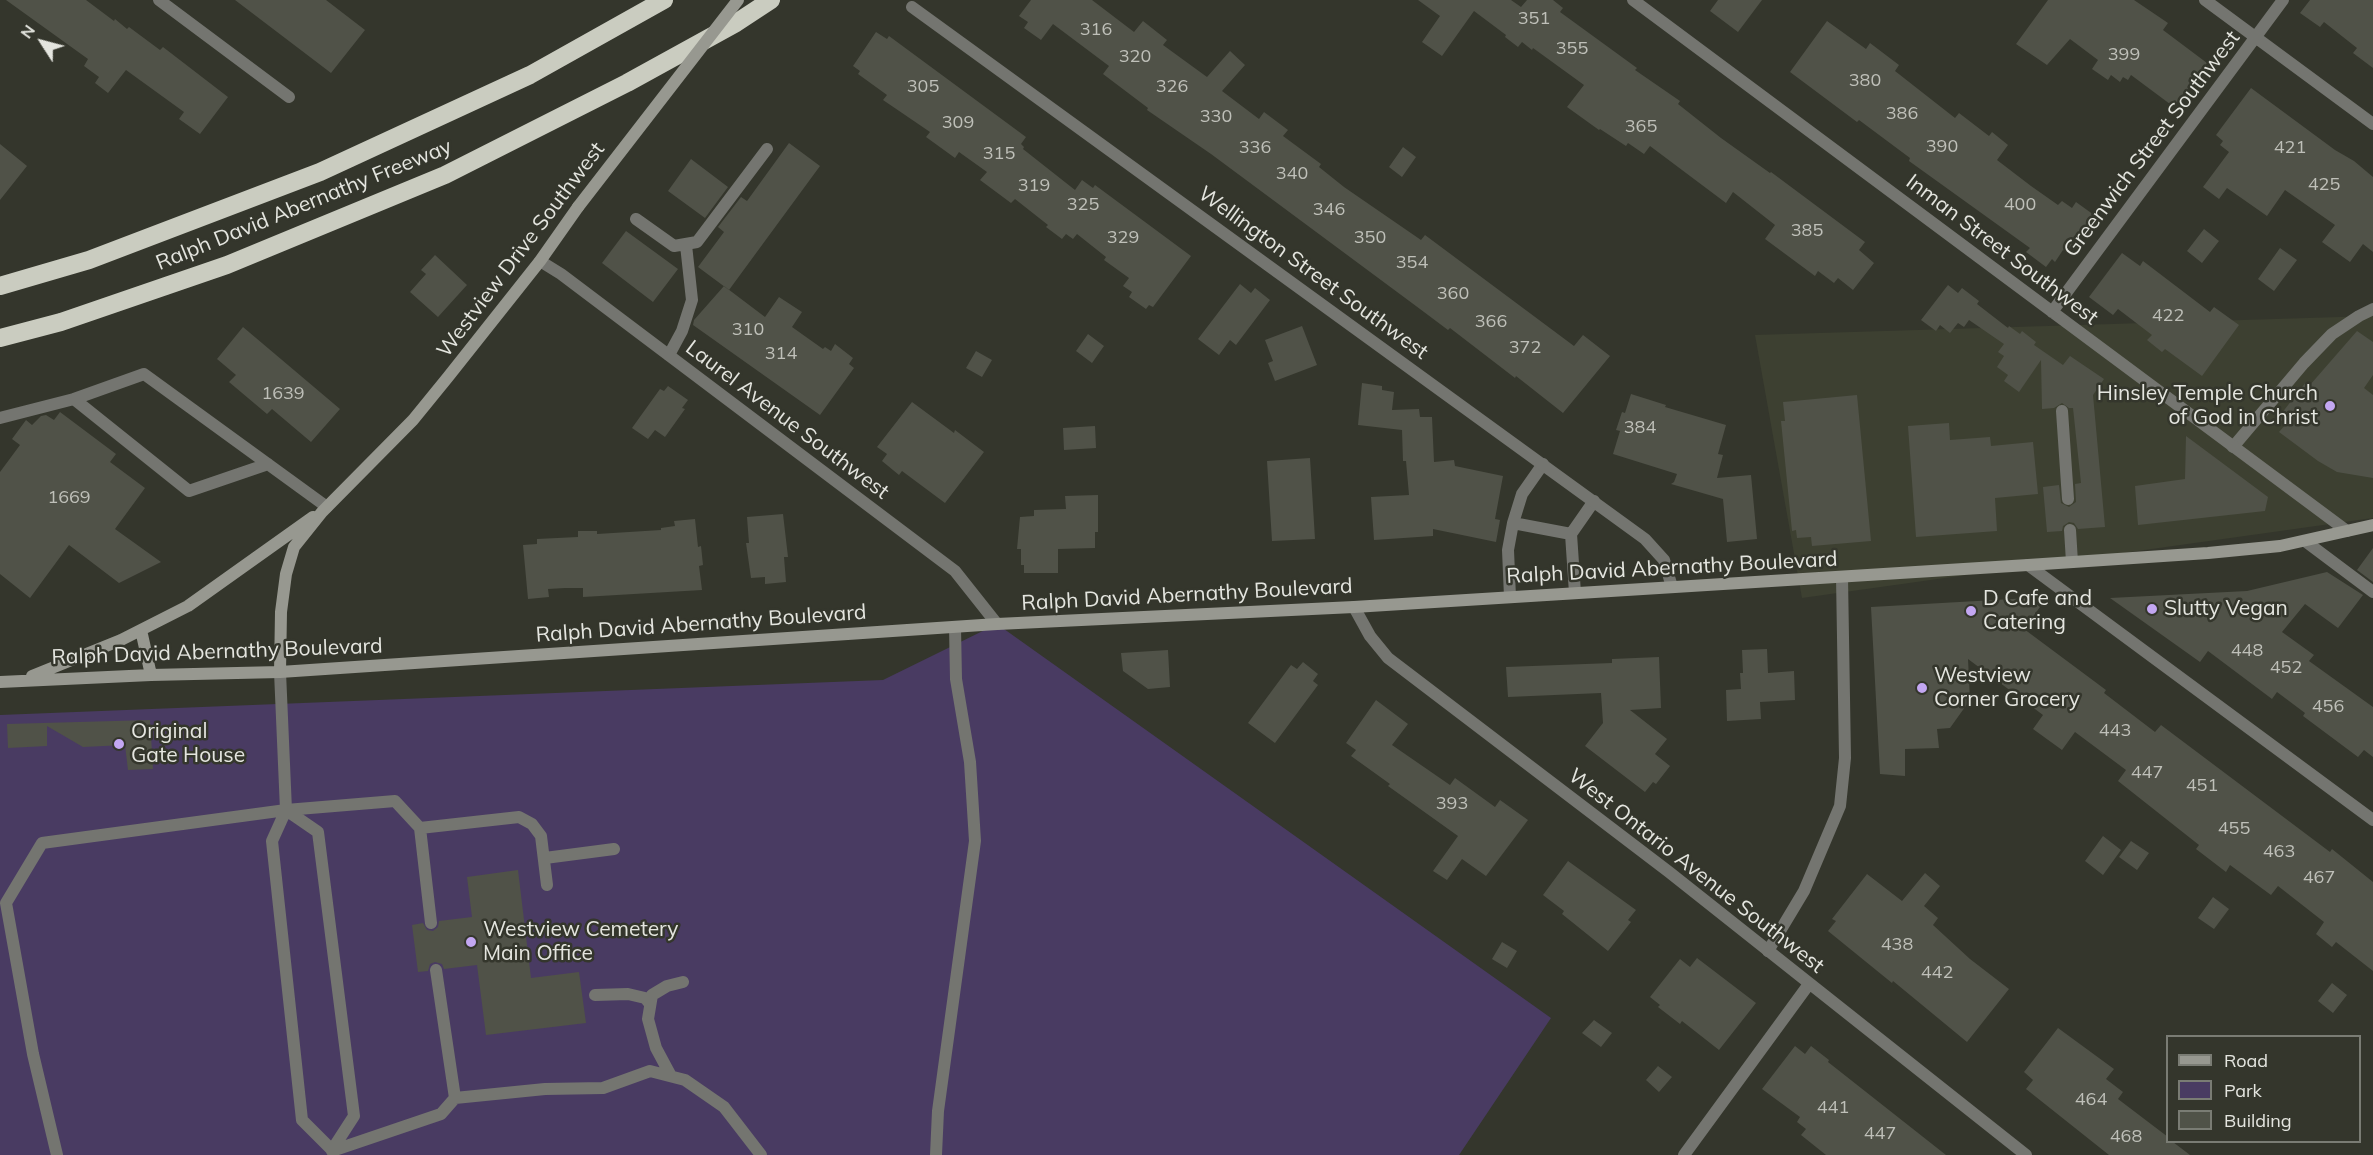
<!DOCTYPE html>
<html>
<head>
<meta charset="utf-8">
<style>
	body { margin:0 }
	#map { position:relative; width:2373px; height:1155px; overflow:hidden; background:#34362c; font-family:Mulish,sans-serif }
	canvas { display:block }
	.legend { position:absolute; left:2166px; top:1035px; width:195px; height:108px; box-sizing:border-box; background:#34362c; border:2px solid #7a7c74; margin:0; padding:8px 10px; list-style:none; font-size:18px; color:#e4e5df }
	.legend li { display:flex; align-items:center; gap:12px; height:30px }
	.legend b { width:30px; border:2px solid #7a7c74 }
	.north { position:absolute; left:12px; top:12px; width:60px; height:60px; -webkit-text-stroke:4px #34362c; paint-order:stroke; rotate:306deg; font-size:16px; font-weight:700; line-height:24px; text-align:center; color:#e4e5df }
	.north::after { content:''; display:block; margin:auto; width:21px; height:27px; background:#e4e5df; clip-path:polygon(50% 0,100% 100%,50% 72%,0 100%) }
</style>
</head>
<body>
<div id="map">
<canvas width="2373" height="1155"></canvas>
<ul class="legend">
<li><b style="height:8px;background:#979890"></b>Road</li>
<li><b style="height:16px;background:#493b62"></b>Park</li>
<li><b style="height:16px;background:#505248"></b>Building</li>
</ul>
<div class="north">N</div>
</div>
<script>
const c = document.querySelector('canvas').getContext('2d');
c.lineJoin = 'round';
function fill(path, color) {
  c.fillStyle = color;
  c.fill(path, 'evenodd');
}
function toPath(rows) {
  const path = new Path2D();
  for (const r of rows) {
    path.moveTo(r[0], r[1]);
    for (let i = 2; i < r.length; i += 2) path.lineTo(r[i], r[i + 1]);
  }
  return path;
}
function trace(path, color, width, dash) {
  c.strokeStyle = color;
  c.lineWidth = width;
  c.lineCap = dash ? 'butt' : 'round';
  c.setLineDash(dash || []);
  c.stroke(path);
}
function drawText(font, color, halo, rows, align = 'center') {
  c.font = font + ' Mulish,sans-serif';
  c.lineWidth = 5;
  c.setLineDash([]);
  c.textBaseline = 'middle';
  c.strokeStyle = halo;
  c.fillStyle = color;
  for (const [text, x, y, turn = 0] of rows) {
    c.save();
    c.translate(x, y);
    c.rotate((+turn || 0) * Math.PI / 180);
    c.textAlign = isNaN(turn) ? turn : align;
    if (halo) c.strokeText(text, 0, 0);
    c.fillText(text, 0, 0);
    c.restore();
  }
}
const built = toPath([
	[2373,316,2373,518,1802,598,1755,335]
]);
const green = toPath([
	[997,624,1551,1018,1459,1155,0,1155,0,715,883,680]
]);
const building = toPath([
	[6,0,86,0,114,21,115,19,127,29,129,27,160,50,163,47,228,97,200,134,179,119,184,112,126,70,108,93,95,83,99,77,84,66,88,59],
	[235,0,326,0,365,30,331,73],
	[1031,0,1092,0,1134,32,1143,21,1167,40,1163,45,1207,77,1230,51,1245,65,1222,91,1259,119,1264,112,1288,130,1283,136,1321,164,1319,167,1344,187,1421,240,1425,235,1574,346,1583,335,1610,356,1563,413,1516,376,1515,378,1450,328,1448,330,1420,309,1211,154,1147,110,1148,108,1103,74,1109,66,1053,24,1041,40,1024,28,1028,22,1019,16],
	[1418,0,1511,0,1521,7,1527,0,1553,0,1563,8,1560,12,1637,68,1635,70,1680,101,1678,104,1721,138,1770,173,1771,172,1865,242,1859,250,1874,263,1853,290,1838,278,1834,283,1818,271,1815,276,1765,239,1775,225,1733,192,1726,203,1650,146,1644,154,1628,143,1626,146,1600,129,1599,130,1567,107,1584,85,1533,48,1532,50,1522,42,1518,47,1505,37,1506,35,1474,11,1442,56,1422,42,1440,16],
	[1718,0,1762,0,1738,32,1710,11],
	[2048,0,2134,0,2168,23,2163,30,2207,63,2174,107,2131,75,2128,80,2123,77,2120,82,2111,75,2108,80,2092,69,2098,60,2070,39,2047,65,2016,44],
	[2310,0,2373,0,2373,68,2353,53,2357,48,2324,22,2320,27,2300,13],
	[1827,21,1866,49,1870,43,1899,65,1895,71,1955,118,1959,113,1989,136,1992,132,2008,145,1997,160,2031,186,2058,205,2062,201,2072,208,2076,202,2094,215,2067,253,2063,250,2055,262,2052,259,2046,267,2026,252,2030,248,1909,161,1910,158,1859,120,1857,122,1790,72],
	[876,32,887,39,889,36,1026,137,1021,144,1024,147,1023,149,1075,190,1082,180,1093,188,1095,185,1191,256,1153,307,1149,305,1146,309,1129,297,1132,292,1123,286,1129,278,1104,260,1106,257,1077,234,1073,239,1066,234,1062,239,1046,227,1048,225,1015,199,1011,203,980,180,987,172,959,152,955,158,926,137,930,132,883,100,887,95,858,74,860,71,853,66],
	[2251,88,2335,150,2354,161,2373,177,2373,252,2363,244,2350,262,2322,242,2335,225,2285,190,2267,216,2227,188,2219,199,2203,187,2229,152,2220,145,2223,141,2216,135],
	[789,143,820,166,729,290,698,267,724,232,718,227,741,197,747,201],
	[0,144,27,166,0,200],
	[1403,147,1416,157,1402,177,1389,167],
	[691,159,728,187,705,218,668,191],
	[2204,229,2219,241,2202,263,2187,251],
	[626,231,678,269,653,302,602,263],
	[2280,248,2297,260,2274,291,2258,279],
	[2122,253,2140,266,2143,261,2210,312,2214,307,2239,325,2202,376,2165,349,2162,352,2147,340,2152,335,2118,309,2113,315,2089,297],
	[435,255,467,285,438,317,410,292,426,274,421,270],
	[1240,284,1251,293,1255,288,1270,300,1236,345,1230,340,1219,355,1198,339],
	[1948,285,1958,293,1962,288,1979,301,1977,304,2008,328,2009,326,2020,334,2022,331,2036,342,2034,345,2063,365,2070,356,2104,379,2093,395,2105,527,2078,529,2074,523,2069,522,2063,526,2062,531,2047,532,2043,487,2059,485,2061,503,2069,507,2076,502,2075,484,2081,483,2073,408,2069,408,2062,403,2054,408,2042,409,2041,360,2019,392,2004,381,2008,375,1997,367,2004,356,1998,352,2004,344,1969,320,1964,327,1958,323,1950,333,1940,325,1936,331,1921,320],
	[724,286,765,317,779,297,802,312,792,327,823,349,825,347,831,351,835,344,853,358,849,364,854,368,820,415,693,325,694,320],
	[1302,326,1317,365,1275,381,1268,363,1273,361,1265,340],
	[243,327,340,409,311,442,272,409,267,414,229,382,236,375,217,359],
	[2357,331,2373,342,2373,375,2364,388,2373,395,2373,478,2337,472,2318,461,2279,432,2286,424,2278,418,2306,382,2310,385],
	[1088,334,1104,346,1092,363,1076,351],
	[976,351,992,360,982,377,966,368],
	[1362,383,1382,386,1382,390,1394,392,1392,410,1419,409,1420,417,1432,417,1434,462,1454,460,1455,466,1503,476,1495,519,1500,520,1496,542,1433,529,1433,536,1374,540,1371,497,1409,495,1406,461,1403,461,1402,430,1358,425],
	[668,386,688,400,682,408,685,409,665,437,655,430,648,439,632,428,660,389,664,391],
	[1631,394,1666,405,1665,407,1726,425,1718,454,1723,455,1717,478,1751,475,1757,539,1727,542,1723,499,1671,484,1674,482,1677,474,1613,454,1620,431,1616,430,1622,412,1625,413],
	[1857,395,1871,541,1812,546,1811,537,1797,538,1796,530,1792,531,1781,421,1785,421,1783,402],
	[912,402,954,433,955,430,984,452,945,503,902,471,899,475,882,461,887,454,877,447],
	[60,412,116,454,110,462,145,488,115,529,161,562,119,583,69,545,30,598,0,574,0,472,20,445,12,439,26,420,32,425,41,416,46,415,54,420],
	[1949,423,1950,440,1990,437,1991,446,2033,442,2038,494,1995,498,1997,531,1916,537,1908,426],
	[1095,426,1096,448,1064,450,1063,428],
	[2186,436,2268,497,2265,511,2138,525,2135,486,2185,479],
	[1310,458,1315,539,1272,541,1267,461],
	[1098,495,1098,532,1095,532,1095,548,1058,549,1058,573,1024,573,1024,565,1021,565,1021,549,1017,549,1020,517,1034,516,1034,510,1066,509,1065,496],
	[783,514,788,557,784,557,786,582,765,584,765,577,751,578,746,543,749,543,747,517],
	[695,519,698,547,701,546,703,565,699,566,702,590,583,597,583,588,565,588,548,589,549,597,528,599,523,545,537,544,537,539,578,537,578,531,597,531,597,534,661,530,661,528,675,526,674,521],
	[2373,548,2373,582,2357,570],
	[2327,572,2363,595,2338,628,2305,604,2282,632,2314,655,2309,661,2373,707,2373,757,2364,750,2358,757,2303,716,2305,713,2277,692,2272,699,2208,651,2200,662,2110,598,2247,591],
	[2030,598,2040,607,2024,629,2106,690,2104,693,2155,732,2161,725,2330,852,2332,849,2373,882,2373,971,2336,942,2332,947,2316,934,2324,922,2278,886,2271,895,2230,865,2226,872,2196,849,2199,845,2118,781,2126,770,2075,732,2062,750,2033,729,2043,715,1968,659,1970,700,1950,728,1937,729,1939,748,1905,749,1905,776,1880,774,1871,607],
	[1767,649,1768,673,1794,671,1795,700,1760,702,1761,719,1727,721,1726,690,1741,689,1740,673,1743,673,1742,650],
	[1168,650,1170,687,1148,689,1123,671,1121,653],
	[1659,657,1661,708,1630,710,1667,739,1655,754,1670,766,1656,784,1653,782,1645,792,1585,746,1603,723,1601,693,1508,697,1506,667,1612,663,1612,659],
	[1303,662,1318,674,1313,681,1318,685,1275,743,1248,723,1291,665,1297,669],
	[1376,700,1408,724,1392,745,1450,785,1455,778,1495,807,1500,800,1528,820,1486,876,1462,859,1447,880,1433,871,1458,836,1388,786,1390,784,1351,756,1356,750,1346,743],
	[150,720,153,769,128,770,125,745,83,747,47,726,47,746,8,748,7,724],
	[2103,836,2121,850,2103,875,2085,861],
	[2131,841,2149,853,2137,870,2119,857],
	[1568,861,1636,910,1628,920,1631,922,1608,951,1562,914,1564,911,1543,895],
	[518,870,531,978,579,972,586,1023,486,1035,477,965,444,969,442,964,435,962,430,964,428,971,418,972,412,925,423,923,427,930,433,931,438,927,439,921,472,917,467,877],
	[1925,873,1940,886,1924,906,1938,918,1933,925,1970,959,2009,989,1967,1042,1893,981,1892,983,1828,931,1836,921,1832,919,1867,874,1902,901],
	[2213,897,2229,909,2214,929,2198,918],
	[1502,942,1517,951,1507,968,1492,959],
	[1697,958,1756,1003,1719,1050,1682,1021,1680,1024,1658,1007,1660,1005,1650,997,1680,959,1690,967],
	[2332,983,2347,995,2333,1013,2318,1001],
	[1594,1020,1612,1033,1601,1047,1582,1033],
	[2058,1028,2114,1069,2106,1079,2123,1092,2118,1099,2168,1137,2168,1142,2173,1142,2190,1155,2109,1155,2026,1089,2033,1080,2024,1072],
	[1795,1046,1805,1054,1811,1046,1829,1060,1828,1062,1946,1155,1826,1155,1801,1135,1806,1129,1797,1122,1800,1117,1762,1089],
	[1658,1066,1672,1077,1659,1092,1646,1080]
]);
const lane = toPath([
	[636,219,674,246,697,242,767,149],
	[669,355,682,331,692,300,686,245],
	[74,399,144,374,327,507],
	[2062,411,2068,499],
	[0,418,74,399,189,491,268,464],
	[2233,447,2304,363,2332,334,2359,316,2373,309],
	[1513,523,1571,534],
	[2070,530,2072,562],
	[2305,541,2373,592],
	[1575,593,1571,534,1594,501],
	[1510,597,1508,550,1513,523,1522,494,1543,464],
	[280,672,286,810],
	[286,810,318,832,354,1116,332,1150,302,1120,272,841,286,810],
	[420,828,519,817,532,824,541,836,547,885],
	[545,858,614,849],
	[1768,951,1804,891,1840,806,1845,758,1842,577],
	[595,995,628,994,645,998,650,1004],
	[671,1076,656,1048,648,1019,652,995,667,986,683,982],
	[455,1098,545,1089,603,1088,650,1071,685,1080,724,1107,761,1155],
	[332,1151,441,1114,455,1098,436,970],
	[57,1155,33,1054,6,903,42,843,286,810,395,801,420,828,431,923],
	[936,1155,938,1111,975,841,970,762,956,679,955,627]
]);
const street = toPath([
	[159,0,289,97],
	[1633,0,2347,531],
	[2205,0,2373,124],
	[912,7,1645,539,1664,560,1672,587],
	[540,261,561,274,955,571,997,624],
	[2052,312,2283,0],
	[2028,565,2373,820],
	[1354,607,1370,636,1388,658,1669,872,2026,1155],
	[1684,1155,1809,984]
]);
const secondary = toPath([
	[141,630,151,675],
	[280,672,281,612,286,574,294,547,322,512,413,420,448,377,540,261,578,207],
	[32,676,121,640,188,606,313,517],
	[0,682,151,675,280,672,997,624,1354,607,2028,565,2208,553,2280,546,2373,525]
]);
const highway = toPath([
	[0,286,89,260,320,172,530,75,664,0],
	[0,338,61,322,227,265,445,175,627,83,736,23,771,0]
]);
const secondaryBridge = toPath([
	[578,207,738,0]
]);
const markers = [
	[2330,406,6,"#c3a7f2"],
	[2152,609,6,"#c3a7f2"],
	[1971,611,6,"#c3a7f2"],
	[1922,688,6,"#c3a7f2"],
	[119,744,6,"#c3a7f2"],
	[471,942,6,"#c3a7f2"]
];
const numberNames = [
	["351",1534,19],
	["316",1096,30],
	["355",1572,49],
	["399",2124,55],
	["320",1135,57],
	["380",1865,81],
	["305",923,87],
	["326",1172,87],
	["386",1902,114],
	["330",1216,117],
	["309",958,123],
	["365",1641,127],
	["390",1942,147],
	["336",1255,148],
	["421",2290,148],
	["315",999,154],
	["340",1292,174],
	["425",2324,185],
	["319",1034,186],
	["325",1083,205],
	["400",2020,205],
	["346",1329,210],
	["385",1807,231],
	["329",1123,238],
	["350",1370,238],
	["354",1412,263],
	["360",1453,294],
	["422",2168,316],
	["366",1491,322],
	["310",748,330],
	["372",1525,348],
	["314",781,354],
	["1639",283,394],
	["384",1640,428],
	["1669",69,498],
	["448",2247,651],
	["452",2286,668],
	["456",2328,707],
	["443",2115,731],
	["447",2147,773],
	["451",2202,786],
	["393",1452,804],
	["455",2234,829],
	["463",2279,852],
	["467",2319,878],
	["438",1897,945],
	["442",1937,973],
	["464",2091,1100],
	["441",1833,1108],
	["447",1880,1134],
	["468",2126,1137]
];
const streetNames = [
	["Greenwich Street Southwest",2152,144,-53],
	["Ralph David Abernathy Freeway",304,205,-22],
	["Westview Drive Southwest",521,250,-53],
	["Inman Street Southwest",2002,250,37],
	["Wellington Street Southwest",1313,273,36],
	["Laurel Avenue Southwest",787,420,37],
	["Ralph David Abernathy Boulevard",1672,568,-3],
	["Ralph David Abernathy Boulevard",1187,595,-3],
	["Ralph David Abernathy Boulevard",701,624,-4],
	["Ralph David Abernathy Boulevard",217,652,-2],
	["West Ontario Avenue Southwest",1696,871,38]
];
const poiNames = [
	["Hinsley Temple Church",2318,394,"right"],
	["of God in Christ",2318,418,"right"],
	["D Cafe and",1983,599],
	["Catering",1983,623],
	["Slutty Vegan",2164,609],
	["Westview",1934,676],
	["Corner Grocery",1934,700],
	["Original",131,732],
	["Gate House",131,756],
	["Westview Cemetery",483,930],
	["Main Office",483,954]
];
fill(built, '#3d4031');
fill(green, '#493b62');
fill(building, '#505248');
trace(lane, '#747570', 12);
trace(street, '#747570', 12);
trace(secondary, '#979890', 12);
trace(highway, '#caccc0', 18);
trace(secondaryBridge, '#979890', 12);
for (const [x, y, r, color] of markers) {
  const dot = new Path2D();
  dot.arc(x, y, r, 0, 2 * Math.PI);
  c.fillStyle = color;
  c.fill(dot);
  trace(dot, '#34362c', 2);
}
drawText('18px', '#bfc0b9', null, numberNames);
drawText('21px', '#e4e5df', '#34362c', streetNames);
drawText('21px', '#e4e5df', '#34362c', poiNames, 'left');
</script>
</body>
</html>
